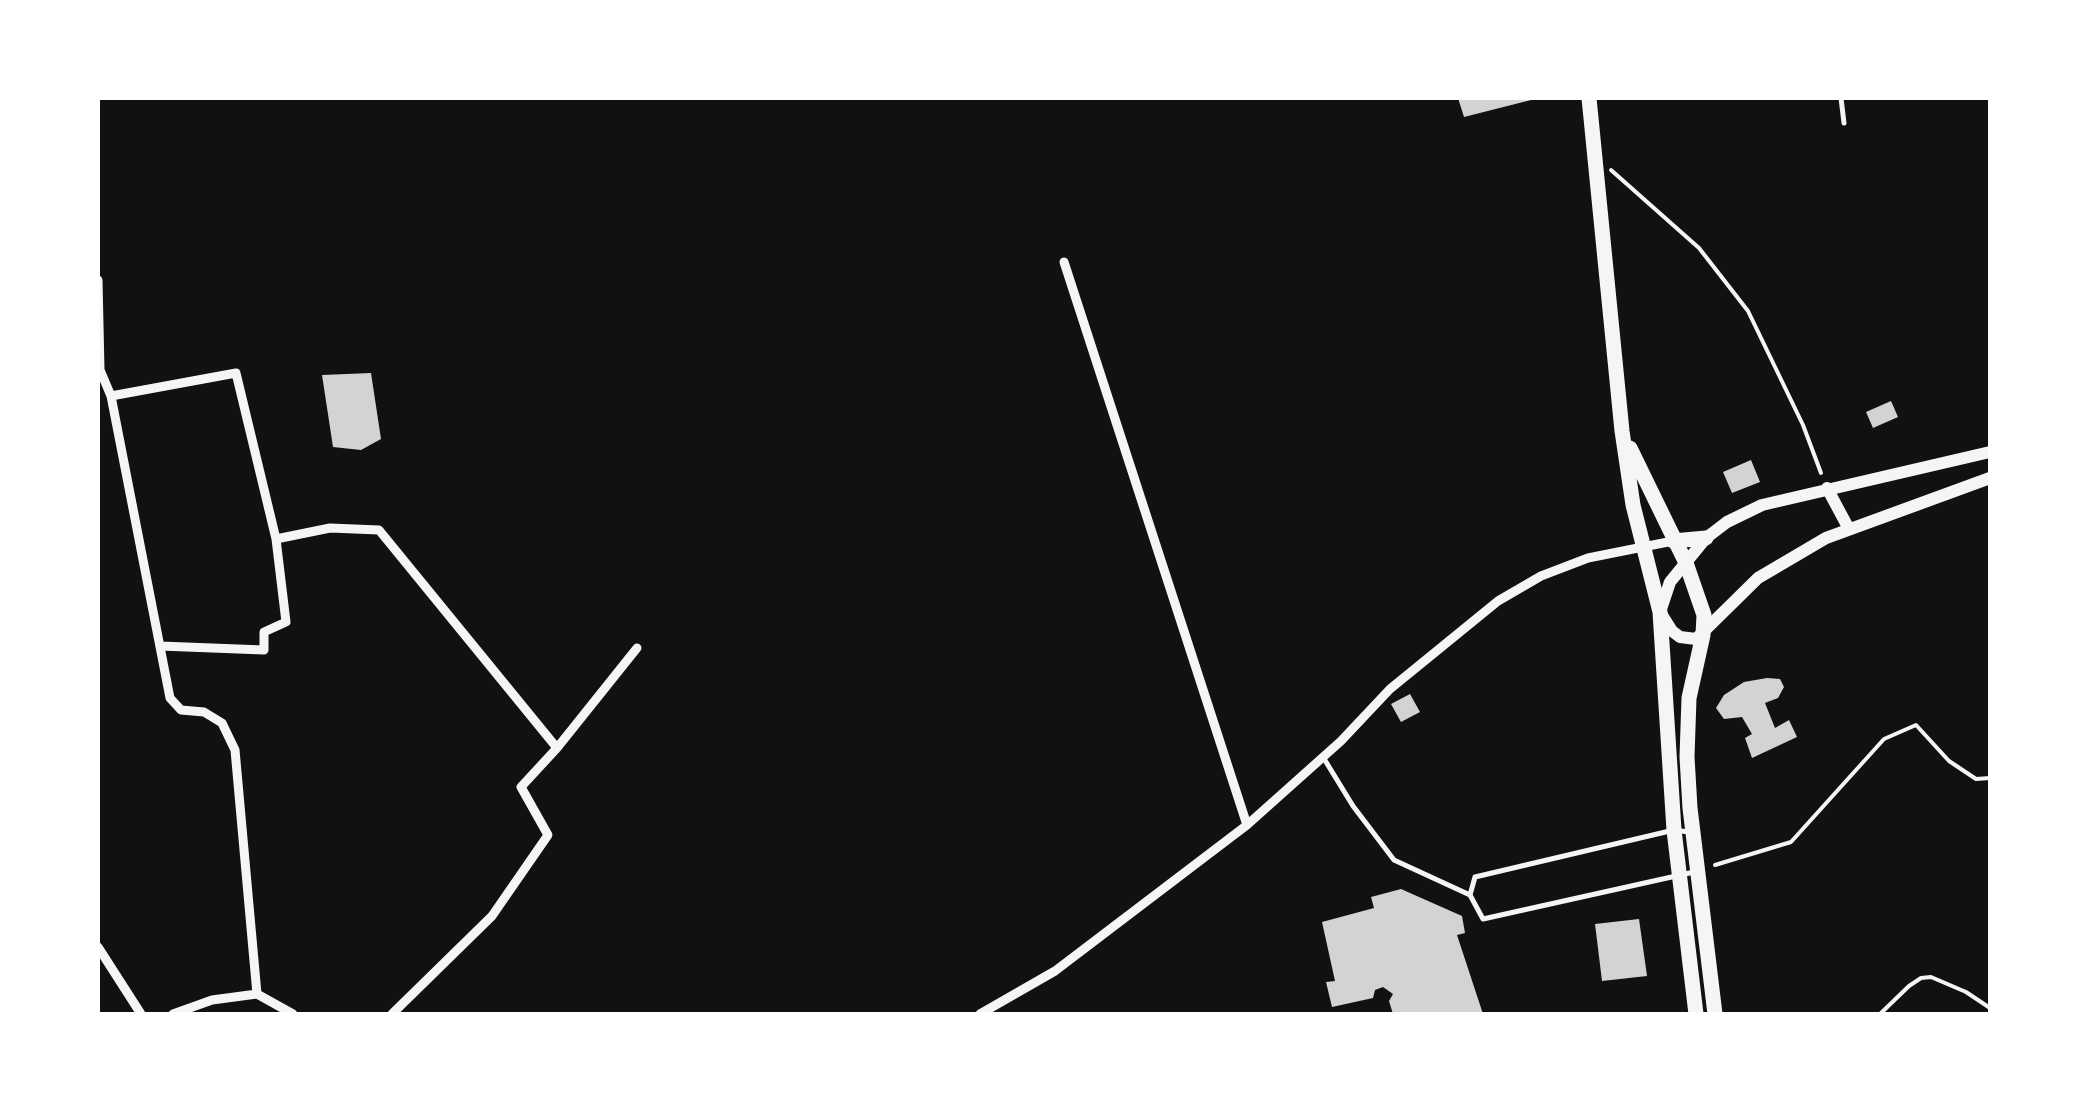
<!DOCTYPE html>
<html>
<head>
<meta charset="utf-8">
<style>
	body { margin:0 }
	#map { position:relative; width:2088px; height:1112px; overflow:hidden; background:#111; font-family:"Golos Text",sans-serif }
	canvas { display:block }
	.frame { position:absolute; inset:0; border:100px solid #fff; pointer-events:none }
</style>
</head>
<body>
<div id="map">
<canvas width="2088" height="1112"></canvas>
<div class="frame"></div>
</div>
<script>
const c = document.querySelector('canvas').getContext('2d');
c.lineJoin = 'round';
function fill(path, color) {
  c.fillStyle = color;
  c.fill(path, 'evenodd');
}
function toPath(rows) {
  const path = new Path2D();
  for (const r of rows) {
    path.moveTo(r[0], r[1]);
    for (let i = 2; i < r.length; i += 2) path.lineTo(r[i], r[i + 1]);
  }
  return path;
}
function trace(path, color, width, dash) {
  c.strokeStyle = color;
  c.lineWidth = width;
  c.lineCap = dash ? 'butt' : 'round';
  c.setLineDash(dash || []);
  c.stroke(path);
}
const building = toPath([
	[1458,98,1535,98,1535,99,1464,117],
	[371,373,381,439,361,450,333,447,322,375],
	[1891,401,1898,417,1873,428,1866,412],
	[1751,460,1760,482,1732,493,1723,472],
	[1767,678,1780,679,1784,687,1778,698,1765,703,1775,728,1789,720,1797,737,1752,758,1745,738,1752,734,1742,717,1724,719,1716,708,1724,695,1744,682],
	[1410,694,1420,712,1401,722,1391,704],
	[1401,889,1462,916,1465,933,1457,935,1483,1014,1393,1014,1389,1001,1393,994,1383,987,1375,990,1373,998,1332,1007,1326,982,1335,981,1322,922,1374,908,1371,897],
	[1639,919,1647,976,1602,981,1595,924]
]);
const path = toPath([
	[1611,170,1699,248,1748,311,1803,425,1821,473],
	[1715,865,1791,842,1884,739,1916,725,1949,761,1976,779,1990,778],
	[1880,1014,1909,986,1921,978,1931,977,1966,992,1990,1008]
]);
const service = toPath([
	[1841,98,1844,123],
	[1323,757,1353,806,1394,860,1470,895,1483,919,1694,872],
	[1470,895,1475,877,1674,830,1689,832]
]);
const minor = toPath([
	[1064,262,1247,825],
	[98,280,100,370,111,396,170,698,181,710,204,712,222,723,235,750,257,994],
	[111,396,236,373,276,539,286,622,264,632,264,650,160,646],
	[276,539,330,528,379,530,557,748],
	[98,947,141,1014],
	[173,1014,212,1000,257,994,293,1014],
	[392,1014,492,916,548,835,521,787,557,748,637,648],
	[980,1014,1055,971,1247,825,1341,741,1390,689,1498,601,1541,576,1588,558,1673,541]
]);
const secondary = toPath([
	[1990,452,1762,505,1727,522,1706,538,1670,582,1660,612,1672,631,1680,637,1696,639,1758,578,1826,538,1990,478],
	[1827,488,1849,529]
]);
const primary = toPath([
	[1589,98,1622,431,1633,505,1660,612,1674,830,1696,1014],
	[1630,448,1686,563,1704,615,1703,635,1689,698,1687,757,1690,808,1715,1014],
	[1673,541,1706,538]
]);
fill(building, '#d3d3d3');
trace(path, '#f5f5f5', 4);
trace(service, '#f5f5f5', 5);
trace(minor, '#f5f5f5', 9);
trace(secondary, '#f5f5f5', 12);
trace(primary, '#f5f5f5', 15);
</script>
</body>
</html>
